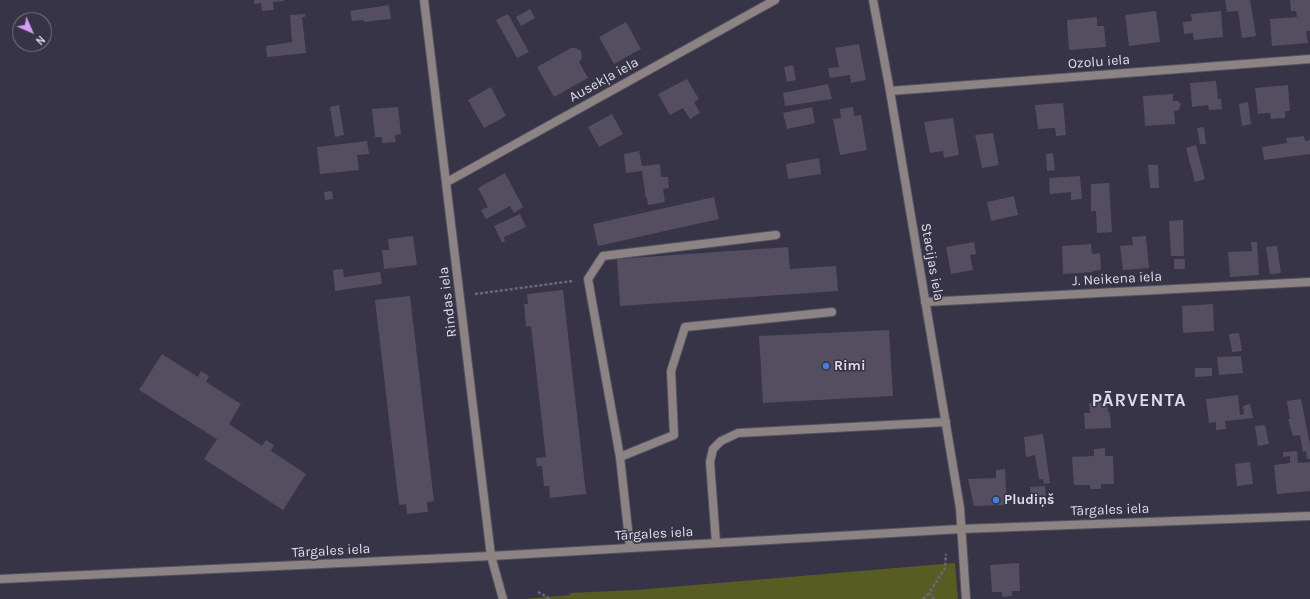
<!DOCTYPE html>
<html>
<head>
<meta charset="utf-8">
<style>
	body { margin:0 }
	#map { position:relative; width:1310px; height:599px; overflow:hidden; background:#363446; font-family:Karla,sans-serif }
	canvas { display:block }
	.north { position:absolute; left:12px; top:12px; width:40px; height:40px; box-sizing:border-box; background:#363446; border:1px solid #7a7888; border-radius:50%; rotate:135deg; font-size:11px; font-weight:700; line-height:16px; text-align:center; color:#dfdfea }
	.north::after { content:''; display:block; margin:auto; width:14px; height:18px; background:#d79bf9; clip-path:polygon(50% 0,100% 100%,50% 72%,0 100%) }
</style>
</head>
<body>
<div id="map">
<canvas width="1310" height="599"></canvas>
<div class="north">N</div>
</div>
<script>
const c = document.querySelector('canvas').getContext('2d');
c.lineJoin = 'round';
function fill(path, color) {
  c.fillStyle = color;
  c.fill(path, 'evenodd');
}
function toPath(rows) {
  const path = new Path2D();
  for (const r of rows) {
    path.moveTo(r[0], r[1]);
    for (let i = 2; i < r.length; i += 2) path.lineTo(r[i], r[i + 1]);
  }
  return path;
}
function trace(path, color, width, dash) {
  c.strokeStyle = color;
  c.lineWidth = width;
  c.lineCap = dash ? 'butt' : 'round';
  c.setLineDash(dash || []);
  c.stroke(path);
}
function drawText(font, color, halo, rows, align = 'center') {
  c.font = font + ' Karla,sans-serif';
  c.lineWidth = 3;
  c.setLineDash([]);
  c.textBaseline = 'middle';
  c.strokeStyle = halo;
  c.fillStyle = color;
  for (const [text, x, y, turn = 0] of rows) {
    c.save();
    c.translate(x, y);
    c.rotate((+turn || 0) * Math.PI / 180);
    c.textAlign = isNaN(turn) ? turn : align;
    if (halo) c.strokeText(text, 0, 0);
    c.fillText(text, 0, 0);
    c.restore();
  }
}
const green = toPath([
	[955,563,958,599,524,599,570,595,570,593,635,590]
]);
const building = toPath([
	[254,0,284,0,284,1,273,2,274,10,262,11,261,3,254,4],
	[1225,0,1250,0,1256,36,1242,38,1238,11,1225,12,1227,11],
	[1290,0,1310,0,1310,31,1306,31,1308,43,1272,46,1270,19,1297,17,1296,11,1291,11],
	[389,5,391,19,364,22,363,20,352,21,350,11],
	[530,9,535,18,521,26,516,17],
	[1156,11,1160,42,1129,46,1125,15],
	[1221,11,1223,37,1194,40,1193,33,1184,34,1183,22,1192,21,1191,14],
	[305,14,305,17,302,17,306,53,267,57,266,46,292,42,290,15],
	[508,14,529,52,517,58,496,20],
	[1097,17,1097,26,1104,26,1106,47,1069,50,1067,20],
	[626,22,641,49,614,64,599,37],
	[859,44,866,80,851,83,850,75,830,78,828,68,839,67,835,48],
	[571,48,576,48,581,51,582,58,579,62,588,78,554,97,537,67],
	[793,65,796,80,787,82,784,67],
	[687,79,699,99,694,102,700,113,690,119,683,108,670,115,658,94],
	[1216,81,1218,99,1221,99,1222,109,1209,110,1208,105,1192,107,1190,83],
	[828,84,832,99,785,106,783,93],
	[1288,85,1290,111,1285,111,1285,118,1271,119,1270,113,1258,114,1255,88],
	[491,87,506,116,484,128,468,100],
	[1173,94,1173,101,1178,101,1181,104,1179,110,1174,111,1175,124,1145,126,1143,96],
	[1248,102,1251,124,1242,126,1239,104],
	[1063,103,1066,135,1056,136,1055,128,1038,129,1035,105],
	[339,105,344,135,335,137,330,107],
	[398,107,401,134,395,135,396,142,382,143,382,137,375,137,372,109],
	[812,107,815,123,787,129,783,113],
	[853,107,854,116,861,115,867,150,840,155,833,119,841,118,840,109],
	[612,114,623,134,599,147,588,127],
	[953,118,959,155,944,158,943,151,930,153,924,122],
	[1204,127,1206,144,1200,144,1197,128],
	[993,133,999,165,982,168,975,135],
	[1304,136,1305,141,1310,140,1310,154,1264,160,1262,147,1287,143,1286,138],
	[367,141,369,154,357,155,359,170,320,174,317,147],
	[1196,145,1205,179,1195,182,1186,148],
	[639,151,642,166,660,164,661,177,668,177,669,188,663,189,665,202,648,205,647,198,646,199,642,171,626,173,624,154],
	[1053,153,1055,170,1047,171,1046,154],
	[819,158,821,174,788,179,786,164],
	[1148,165,1158,165,1159,188,1150,188],
	[505,173,523,207,514,213,510,206,486,219,481,210,488,207,478,188],
	[1080,176,1082,199,1071,200,1071,192,1050,194,1049,178],
	[1109,183,1112,232,1097,233,1096,211,1091,211,1091,184],
	[332,191,333,199,325,200,324,192],
	[1014,196,1018,215,991,221,987,202],
	[714,197,719,219,598,246,593,224],
	[520,214,526,227,504,237,505,241,502,243,494,226],
	[1183,220,1184,256,1171,256,1169,221],
	[413,236,417,265,384,269,382,250,389,250,388,239],
	[1146,236,1149,268,1123,270,1120,246,1133,245,1132,237],
	[974,242,976,254,970,255,973,270,951,274,946,247],
	[1251,242,1257,242,1259,275,1230,277,1228,252,1252,251],
	[1091,244,1092,254,1100,253,1101,270,1092,271,1093,272,1063,274,1062,246],
	[1277,246,1281,273,1270,274,1266,247],
	[788,247,790,269,836,266,838,291,620,306,617,259],
	[1174,259,1185,259,1185,269,1174,269],
	[343,269,344,277,380,272,382,284,335,291,333,270],
	[563,290,586,494,550,498,549,486,544,486,542,466,537,466,536,458,546,457,531,326,526,327,524,304,528,304,527,294],
	[410,296,434,501,427,502,428,512,407,514,406,504,399,505,375,300],
	[1213,304,1214,331,1183,333,1182,306],
	[889,330,893,396,763,403,759,336],
	[1239,333,1242,351,1232,352,1229,334],
	[162,354,198,377,201,371,209,376,206,382,241,404,229,424,262,446,266,440,274,445,271,451,306,474,283,510,204,459,217,439,139,390],
	[1241,356,1243,373,1219,375,1217,357],
	[1195,368,1212,368,1212,376,1195,377],
	[1238,395,1240,415,1244,414,1243,406,1250,404,1253,418,1225,421,1226,429,1216,430,1216,422,1209,423,1206,399],
	[1301,399,1310,445,1310,459,1307,459,1306,451,1303,452,1300,435,1293,436,1288,419,1290,419,1289,414,1287,401],
	[1107,402,1108,412,1110,413,1111,428,1085,429,1084,413,1090,413,1089,403],
	[1265,425,1269,444,1258,446,1255,426],
	[1043,434,1050,483,1044,484,1043,479,1039,479,1035,455,1026,457,1024,437],
	[1105,448,1105,456,1113,456,1114,484,1101,484,1101,489,1090,489,1090,485,1074,485,1072,457,1094,456,1094,449],
	[1297,451,1298,463,1310,462,1310,491,1277,494,1274,465,1290,463,1290,456,1283,457,1283,452],
	[1250,462,1253,484,1237,486,1235,464],
	[1005,469,1007,505,974,506,968,479,996,478,996,470],
	[1045,486,1046,496,1031,498,1030,487],
	[1019,563,1020,591,1012,591,1012,596,1002,597,1002,592,992,592,990,565]
]);
const path = toPath([
	[475,294,573,281],
	[538,592,550,599],
	[923,599,929,593],
	[934,599,929,593,945,568,946,554]
]);
const service = toPath([
	[620,457,674,435,671,371,685,327,832,312],
	[716,543,710,462,713,449,721,441,738,433,946,422],
	[630,548,620,457,588,279,603,256,776,235]
]);
const minor = toPath([
	[424,0,491,556,503,599],
	[873,0,890,91,960,508,966,599],
	[890,91,1310,59],
	[447,182,775,0],
	[925,302,1310,282]
]);
const tertiary = toPath([
	[0,579,491,556,961,529,1310,516]
]);
const markers = [
	[826,366,4,"#3f7fe0"],
	[996,500,4,"#3f7fe0"]
];
const streetNames = [
	["Ozolu iela",1099,62,-4],
	["Ausekļa iela",604,80,-29],
	["Stacijas iela",932,262,80],
	["J. Neikena iela",1117,279,-3],
	["Rindas iela",448,302,-97],
	["Tārgales iela",1110,510,-2],
	["Tārgales iela",654,534,-3],
	["Tārgales iela",331,551,-3]
];
const poiNames = [
	["Rimi",834,366],
	["Pludiņš",1004,500]
];
const districtNames = [
	["PĀRVENTA",1139,401]
];
fill(green, '#575c23');
fill(building, '#544e60');
trace(service, '#545364', 10);
trace(minor, '#545364', 10);
trace(tertiary, '#545364', 10);
trace(path, '#696878', 2.5, [3, 2]);
trace(service, '#8e8383', 8);
trace(minor, '#8e8383', 8);
trace(tertiary, '#8e8383', 8);
for (const [x, y, r, color] of markers) {
  const dot = new Path2D();
  dot.arc(x, y, r, 0, 2 * Math.PI);
  c.fillStyle = color;
  c.fill(dot);
  trace(dot, '#363446', 1.5);
}
drawText('14px', '#dfdfea', '#363446', streetNames);
drawText('bold 14px', '#dfdfea', '#363446', poiNames, 'left');
c.letterSpacing = '1px';
drawText('bold 18px', '#dbdaf0', '#363446', districtNames);
c.letterSpacing = '0px';
</script>
</body>
</html>
